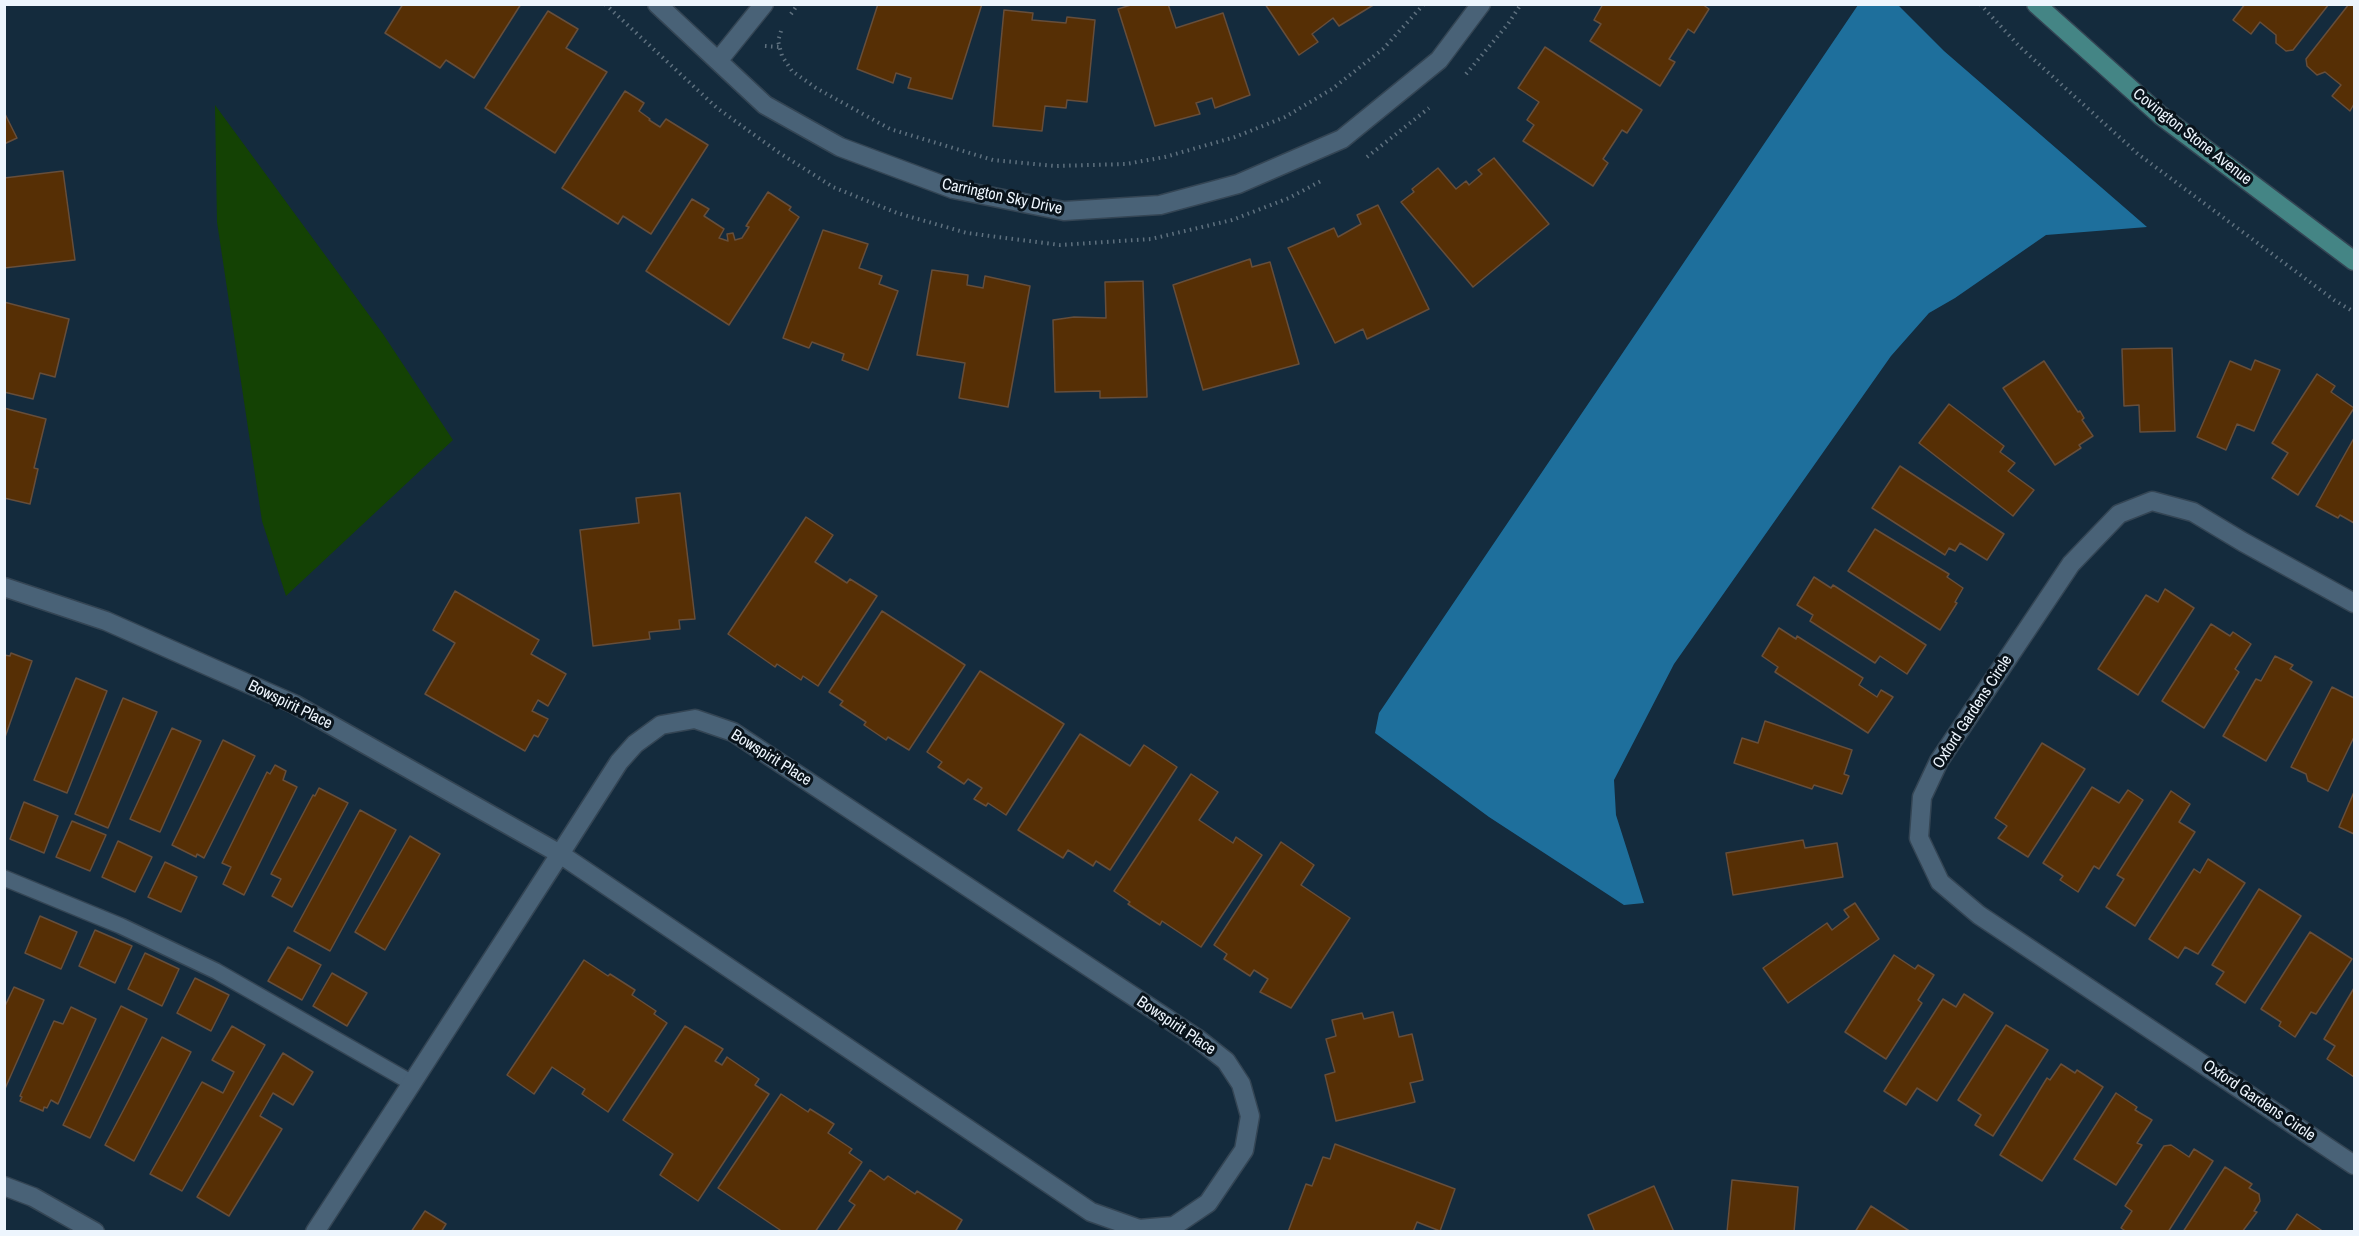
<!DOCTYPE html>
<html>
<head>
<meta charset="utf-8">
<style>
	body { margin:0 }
	#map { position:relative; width:2359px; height:1236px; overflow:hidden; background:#142b3d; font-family:"Archivo Narrow",sans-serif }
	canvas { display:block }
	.frame { position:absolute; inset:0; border:6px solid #edf5fd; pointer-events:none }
</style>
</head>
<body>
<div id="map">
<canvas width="2359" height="1236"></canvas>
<div class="frame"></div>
</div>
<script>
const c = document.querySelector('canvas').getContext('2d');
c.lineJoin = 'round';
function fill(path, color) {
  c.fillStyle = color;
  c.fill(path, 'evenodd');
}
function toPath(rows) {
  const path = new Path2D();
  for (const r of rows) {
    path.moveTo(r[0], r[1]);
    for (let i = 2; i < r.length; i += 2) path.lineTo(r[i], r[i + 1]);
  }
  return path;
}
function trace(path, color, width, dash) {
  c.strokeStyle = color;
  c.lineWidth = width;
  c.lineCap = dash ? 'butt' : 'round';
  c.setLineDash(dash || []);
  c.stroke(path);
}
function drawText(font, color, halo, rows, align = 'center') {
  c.font = font + ' "Archivo Narrow",sans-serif';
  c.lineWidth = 6;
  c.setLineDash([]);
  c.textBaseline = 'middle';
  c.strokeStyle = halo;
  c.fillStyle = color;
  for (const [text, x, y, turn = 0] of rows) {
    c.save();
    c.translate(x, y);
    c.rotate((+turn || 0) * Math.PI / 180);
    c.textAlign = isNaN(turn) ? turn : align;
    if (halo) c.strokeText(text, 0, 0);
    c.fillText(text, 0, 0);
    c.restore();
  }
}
const green = toPath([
	[215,105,383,334,453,440,286,596,262,521,217,222]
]);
const water = toPath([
	[1858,5,1898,5,1944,51,2147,227,2046,235,1955,298,1929,313,1891,356,1674,664,1614,780,1616,815,1644,903,1624,905,1489,817,1375,733,1379,713]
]);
const building = toPath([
	[403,4,521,4,474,78,446,60,440,68,385,33,403,4],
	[878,4,982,4,952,99,908,88,911,78,896,73,893,83,857,69,878,4],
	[1134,4,1168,4,1176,28,1223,13,1250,95,1215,108,1212,98,1196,103,1200,114,1155,126,1118,9,1134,4],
	[1265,4,1375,4,1339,26,1333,18,1312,34,1318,42,1299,55,1265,4],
	[1603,4,1702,4,1709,9,1694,33,1688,29,1669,59,1675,62,1660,86,1590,41,1601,24,1594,20,1603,4],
	[2245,4,2329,4,2293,50,2286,51,2276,43,2276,35,2260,22,2251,34,2233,20,2245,4],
	[2349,4,2354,4,2354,104,2350,111,2332,96,2341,85,2325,72,2317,75,2307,66,2306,59,2349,4],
	[1004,10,1033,13,1032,20,1066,23,1067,17,1095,20,1087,102,1067,100,1066,108,1045,106,1042,131,993,126,1004,10],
	[548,11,578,29,566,48,607,72,555,153,485,108,548,11],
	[1545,47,1642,110,1627,133,1622,130,1603,159,1608,163,1593,186,1523,141,1534,125,1527,120,1539,102,1518,88,1545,47],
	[625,91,644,103,639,111,650,119,649,120,660,127,666,119,708,145,651,234,623,216,618,224,562,188,625,91],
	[4,112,17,138,4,144,4,112],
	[1494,158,1549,224,1473,287,1401,202,1414,192,1412,189,1438,168,1456,189,1466,181,1469,185,1482,174,1478,170,1494,158],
	[63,171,75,260,4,268,4,178,63,171],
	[768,192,791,207,789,210,799,217,729,325,646,271,692,199,709,209,704,216,724,229,719,238,728,241,727,234,733,233,735,240,742,238,749,227,746,226,768,192],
	[1378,205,1429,309,1367,339,1363,329,1335,343,1288,248,1334,228,1338,237,1361,224,1357,215,1378,205],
	[823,230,868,244,859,268,882,276,879,284,898,291,868,370,842,360,844,354,812,342,809,348,783,338,823,230],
	[1250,259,1252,267,1270,262,1299,364,1203,390,1173,285,1250,259],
	[932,270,968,275,967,285,983,288,985,276,1030,286,1008,407,959,398,965,363,917,355,932,270],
	[1143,281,1147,397,1100,398,1100,391,1055,392,1053,320,1074,317,1106,318,1105,282,1143,281],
	[4,302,69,319,55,377,40,373,33,399,4,392,4,302],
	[2172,348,2175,431,2140,432,2139,405,2124,406,2122,349,2172,348],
	[2255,360,2280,370,2254,431,2237,424,2226,450,2197,437,2230,361,2251,370,2255,360],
	[2044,361,2078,412,2080,411,2084,418,2082,420,2093,436,2079,445,2081,448,2055,465,2003,388,2044,361],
	[2317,374,2335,386,2331,392,2354,408,2298,495,2272,478,2288,453,2272,443,2317,374],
	[1949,404,2004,446,2000,452,2015,463,2008,471,2034,490,2013,516,1919,443,1949,404],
	[4,408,46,419,34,468,38,469,30,504,4,498,4,408],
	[2354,438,2354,523,2340,515,2338,518,2316,506,2354,438],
	[1900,466,2004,534,1987,560,1960,543,1955,551,1949,548,1945,555,1872,508,1900,466],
	[680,493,695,619,679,620,680,629,649,632,650,639,593,646,580,530,639,523,636,498,680,493],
	[806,517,833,535,815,562,847,583,850,579,877,596,818,686,803,676,801,680,777,664,775,667,728,634,806,517],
	[1875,529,1949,574,1947,577,1963,588,1955,602,1957,603,1940,630,1848,571,1875,529],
	[1814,577,1831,588,1833,585,1926,645,1907,674,1880,656,1875,663,1810,621,1813,615,1797,605,1814,577],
	[2165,589,2194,608,2138,695,2098,669,2146,595,2158,602,2165,589],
	[455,591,539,640,531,654,566,674,548,706,538,700,532,711,548,719,538,737,534,735,525,751,425,694,455,643,433,630,455,591],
	[882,611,965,665,909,750,888,737,886,740,864,725,866,722,840,705,843,701,829,692,882,611],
	[2211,624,2230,636,2233,632,2251,644,2235,669,2239,672,2204,728,2162,701,2211,624],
	[1779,628,1796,639,1797,636,1863,678,1859,685,1877,697,1881,690,1893,697,1868,733,1775,672,1778,667,1762,656,1779,628],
	[11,653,32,661,4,740,4,655,10,656,11,653],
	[2275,656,2293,665,2290,669,2312,682,2266,761,2223,736,2256,679,2261,681,2275,656],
	[980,671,1064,724,1006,815,988,803,986,806,974,799,982,788,968,779,964,784,938,767,942,762,927,752,980,671],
	[76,678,107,691,67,793,34,780,76,678],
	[2332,687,2354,698,2354,737,2328,791,2308,781,2306,774,2291,767,2332,687],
	[123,698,157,712,108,828,75,814,123,698],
	[1765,721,1852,750,1844,774,1849,776,1842,794,1814,785,1812,789,1734,763,1742,738,1758,743,1765,721],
	[172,728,201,741,160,832,130,819,172,728],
	[1080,734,1130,766,1144,745,1177,767,1110,870,1096,861,1093,866,1068,850,1063,858,1018,830,1080,734],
	[223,740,255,756,204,858,197,854,196,857,172,845,223,740],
	[2042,743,2085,769,2028,857,1998,838,2007,826,1995,818,2042,743],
	[275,765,286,771,283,780,297,787,244,895,223,884,231,867,222,863,267,772,270,774,275,765],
	[1191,774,1218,792,1199,820,1233,843,1236,837,1262,855,1201,947,1162,921,1160,925,1128,904,1130,902,1114,891,1191,774],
	[2092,787,2119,803,2128,790,2143,800,2099,869,2094,866,2078,892,2060,880,2063,876,2043,863,2092,787],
	[319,788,348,803,292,907,272,896,281,879,271,874,313,795,315,796,319,788],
	[2171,791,2190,804,2179,822,2195,832,2135,926,2106,907,2124,879,2117,875,2171,791],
	[2354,792,2354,834,2339,827,2354,792],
	[24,802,58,816,44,853,10,839,24,802],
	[360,810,396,830,330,951,294,931,360,810],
	[72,821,106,835,90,871,56,857,72,821],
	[410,836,440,854,385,950,355,932,410,836],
	[1803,840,1805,848,1837,843,1843,877,1733,895,1726,853,1803,840],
	[118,841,152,857,135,892,102,877,118,841],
	[1281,842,1314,865,1301,885,1350,918,1291,1008,1260,992,1268,979,1254,970,1250,976,1224,959,1227,954,1214,945,1281,842],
	[2208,859,2245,883,2198,954,2185,947,2178,958,2149,939,2194,869,2200,873,2208,859],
	[165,862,197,877,181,912,148,897,165,862],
	[2259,889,2301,916,2245,1003,2216,984,2224,972,2212,965,2259,889],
	[1855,903,1879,939,1788,1003,1763,968,1827,923,1832,930,1849,917,1844,910,1855,903],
	[40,916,77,932,61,969,25,953,40,916],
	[95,930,132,946,115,983,79,966,95,930],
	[2310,932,2352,959,2316,1014,2311,1012,2295,1037,2279,1026,2281,1022,2261,1009,2310,932],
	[288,947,321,965,302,1000,268,981,288,947],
	[145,953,179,969,162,1006,128,989,145,953],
	[1894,955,1915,969,1918,965,1934,975,1918,1000,1922,1003,1886,1059,1845,1032,1894,955],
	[584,960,608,976,610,974,635,990,632,995,656,1011,654,1014,667,1023,608,1112,582,1094,585,1089,552,1067,534,1094,507,1075,584,960],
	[332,973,367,993,347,1026,313,1006,332,973],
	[195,978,229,995,211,1031,177,1013,195,978],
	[14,987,44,1000,4,1091,4,1008,14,987],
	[2354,988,2354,1077,2327,1059,2335,1046,2324,1039,2354,988],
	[1964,994,1993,1013,1937,1101,1917,1088,1906,1105,1884,1091,1943,999,1956,1007,1964,994],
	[121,1006,147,1019,90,1138,63,1125,121,1006],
	[71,1007,96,1019,58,1104,51,1100,47,1108,44,1107,43,1111,20,1101,22,1097,20,1096,54,1021,63,1024,71,1007],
	[1393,1012,1399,1037,1412,1034,1423,1080,1410,1083,1415,1102,1336,1121,1325,1075,1335,1072,1326,1039,1336,1036,1332,1020,1362,1013,1364,1019,1393,1012],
	[2006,1025,2048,1050,1993,1136,1975,1125,1981,1115,1958,1100,2006,1025],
	[232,1026,265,1045,182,1191,150,1174,202,1082,223,1093,234,1072,212,1060,232,1026],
	[685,1026,723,1049,715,1061,722,1065,727,1057,759,1079,755,1085,769,1094,698,1201,660,1175,673,1154,623,1120,685,1026],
	[162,1037,191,1052,134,1161,105,1145,162,1037],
	[283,1053,313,1072,293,1105,273,1093,260,1116,282,1129,229,1216,197,1197,283,1053],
	[2061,1064,2075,1073,2077,1070,2103,1087,2042,1181,2000,1155,2047,1078,2050,1080,2061,1064],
	[2116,1093,2137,1107,2135,1110,2152,1120,2137,1143,2142,1145,2116,1185,2074,1159,2116,1093],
	[781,1094,808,1112,810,1109,834,1124,828,1133,852,1149,849,1153,862,1162,815,1232,783,1232,718,1188,781,1094],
	[1335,1144,1455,1189,1440,1231,1417,1222,1413,1232,1288,1232,1306,1184,1312,1186,1323,1157,1330,1159,1335,1144],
	[2171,1145,2189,1157,2194,1149,2213,1161,2168,1232,2127,1232,2121,1228,2132,1211,2125,1206,2164,1146,2171,1145],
	[2225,1167,2252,1184,2249,1188,2259,1194,2260,1201,2254,1211,2257,1212,2242,1232,2183,1232,2225,1167],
	[870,1170,884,1180,888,1176,915,1194,917,1191,962,1220,955,1232,841,1232,838,1230,855,1205,849,1201,870,1170],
	[1732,1180,1798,1187,1794,1232,1727,1232,1732,1180],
	[1654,1186,1674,1232,1595,1232,1588,1215,1654,1186],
	[1871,1206,1911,1232,1855,1232,1871,1206],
	[425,1211,446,1224,441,1232,411,1232,425,1211],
	[2297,1214,2324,1232,2285,1232,2297,1214]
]);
const path = toPath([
	[605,4,717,108,778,152,833,187,897,213,967,233,1060,245,1151,239,1232,220,1289,198,1323,180],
	[1980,4,2020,47,2138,154,2334,300,2354,312],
	[791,14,798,4],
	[781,31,778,41,782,56,792,71,816,88,890,129,993,160,1055,166,1126,164,1165,157,1235,137,1285,117,1332,89,1383,49,1424,4],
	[765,46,779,47],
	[1466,74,1508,24,1521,4],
	[1367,157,1429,108]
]);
const lane = toPath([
	[4,878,121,926,216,971,412,1083]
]);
const street = toPath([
	[657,4,765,105,840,147,953,189,1064,211,1160,205,1238,184,1342,139,1439,60,1481,4],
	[718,61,764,4],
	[4,587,106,621,294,704,560,854,1091,1212,1139,1229,1174,1226,1208,1203,1244,1150,1250,1116,1241,1084,1226,1061,1198,1039,733,732,695,719,661,725,635,744,619,762,560,854,412,1083,315,1232],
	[2354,603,2243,542,2193,512,2152,501,2119,514,2071,564,1939,761,1922,797,1919,838,1940,882,1979,915,2354,1165],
	[4,1186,33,1197,95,1232]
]);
const secondary = toPath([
	[2036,4,2160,115,2354,261]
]);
const streetNames = [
	["Covington Stone Avenue",2192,137,38],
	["Carrington Sky Drive",1002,197,12],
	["Bowspirit Place",290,705,26],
	["Oxford Gardens Circle",1973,712,-57],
	["Bowspirit Place",771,758,32],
	["Bowspirit Place",1176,1026,34],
	["Oxford Gardens Circle",2259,1101,34]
];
fill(green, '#144204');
fill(water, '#1e6f9c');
fill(building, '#562f05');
trace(building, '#664e3b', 1.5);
trace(lane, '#344554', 18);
trace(street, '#344554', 21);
trace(secondary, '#344554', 21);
trace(path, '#5f717f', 4, [1.5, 4.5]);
trace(lane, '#496277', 15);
trace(street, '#496277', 18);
trace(secondary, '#448585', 18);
drawText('16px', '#edf5fd', '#09131b', streetNames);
</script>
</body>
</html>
